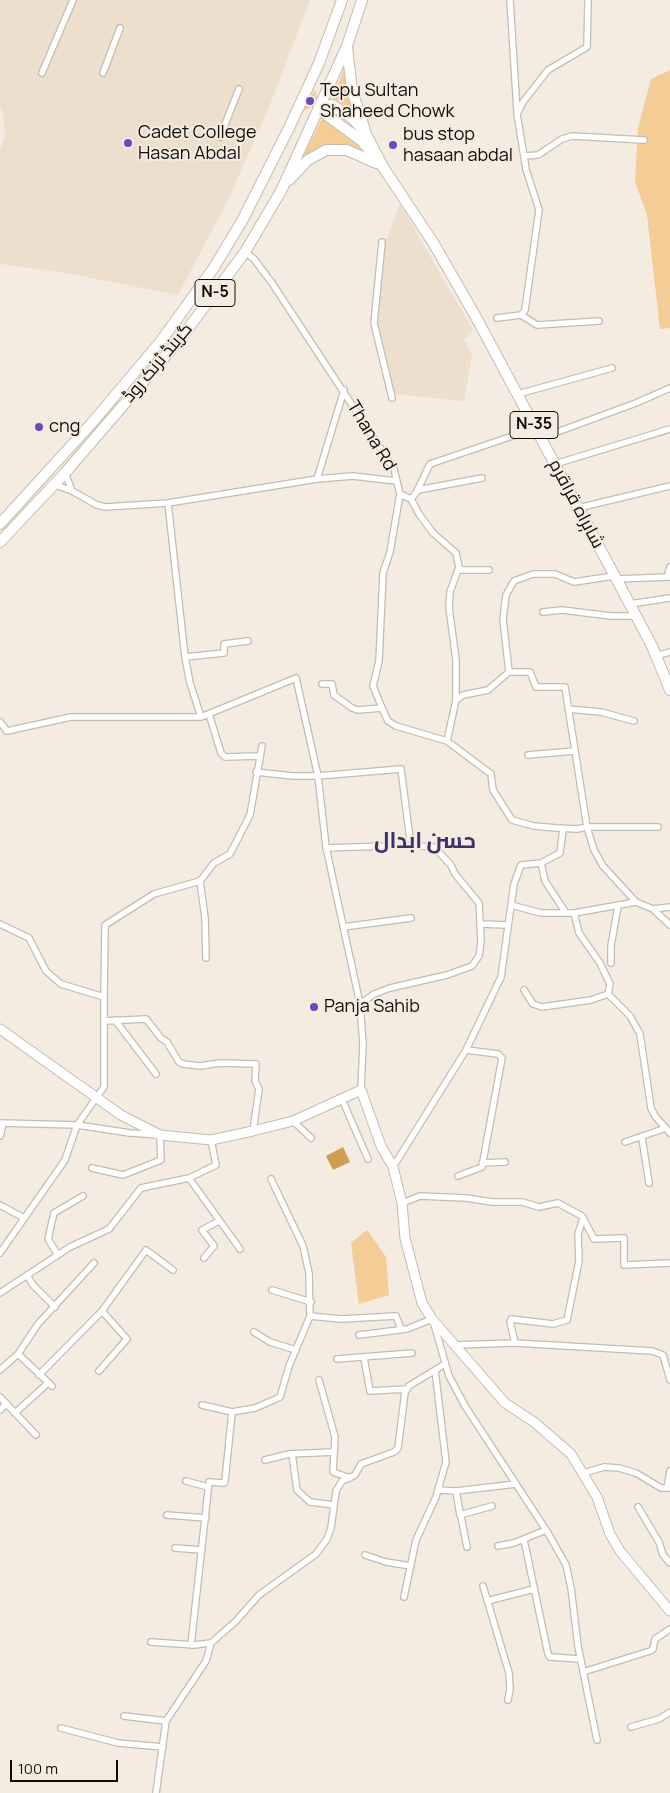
<!DOCTYPE html>
<html>
<head>
<meta charset="utf-8">
<style>
	body { margin:0 }
	#map { position:relative; width:670px; height:1793px; overflow:hidden; background:#f4ece0; font-family:Manrope,sans-serif }
	canvas { display:block }
	.scale { position:absolute; left:10px; top:1760px; width:108px; height:22px; box-sizing:border-box; border:2px solid #0f0c08; border-top:0; padding-left:6px; font-size:15px; line-height:18px; white-space:nowrap; color:#0f0c08; -webkit-text-stroke:4px #f4ece0; paint-order:stroke }
</style>
</head>
<body>
<div id="map">
<canvas width="670" height="1793"></canvas>
<div class="scale">100 m</div>
</div>
<script>
const c = document.querySelector('canvas').getContext('2d');
c.lineJoin = 'round';
function fill(path, color) {
  c.fillStyle = color;
  c.fill(path, 'evenodd');
}
function toPath(rows) {
  const path = new Path2D();
  for (const r of rows) {
    path.moveTo(r[0], r[1]);
    for (let i = 2; i < r.length; i += 2) path.lineTo(r[i], r[i + 1]);
  }
  return path;
}
function trace(path, color, width, dash) {
  c.strokeStyle = color;
  c.lineWidth = width;
  c.lineCap = dash ? 'butt' : 'round';
  c.setLineDash(dash || []);
  c.stroke(path);
}
function drawText(font, color, halo, rows, align = 'center') {
  c.font = font + ' Manrope,Cairo,sans-serif';
  c.lineWidth = 4;
  c.setLineDash([]);
  c.textBaseline = 'middle';
  c.strokeStyle = halo;
  c.fillStyle = color;
  for (const [text, x, y, turn = 0] of rows) {
    c.save();
    c.translate(x, y);
    c.rotate((+turn || 0) * Math.PI / 180);
    c.textAlign = isNaN(turn) ? turn : align;
    if (halo) c.strokeText(text, 0, 0);
    c.fillText(text, 0, 0);
    c.restore();
  }
}
const built = toPath([
	[0,0,310,0,269,107,228,200,178,295,61,272,0,264,0,150,5,135,3,113,0,108],
	[400,204,473,330,464,339,472,356,464,401,393,394,380,342,377,319,384,246]
]);
const green = toPath([
	[345,67,347,88,353,110,332,98],
	[670,70,670,328,660,329,647,215,635,182,638,128,651,79],
	[315,90,317,98,313,107,303,111],
	[322,118,353,139,364,152,353,148,319,149,302,159],
	[367,1230,386,1257,389,1295,359,1304,351,1243]
]);
const water = toPath([
	[343,1147,350,1162,333,1170,326,1156]
]);
const minor = toPath([
	[510,0,517,111],
	[42,73,73,0],
	[103,73,120,28],
	[220,137,239,89],
	[524,156,538,155,562,139,572,136,644,140],
	[382,242,374,323,392,398],
	[245,252,254,259,272,283,394,469,400,494,390,552,383,573,379,661,373,686,382,708],
	[521,315,537,325,599,321],
	[497,318,521,315,525,310,539,210,526,169,517,114,523,102,548,70,587,47,588,0],
	[518,394,612,368],
	[541,438,636,403,670,388],
	[555,464,670,429],
	[65,473,72,491],
	[317,479,344,390],
	[53,484,72,491,97,505,105,507,168,503,317,479,353,476,396,481],
	[418,490,482,478],
	[400,494,411,499,416,493,430,464,536,428],
	[411,499,419,514,433,533,456,553,459,567,450,592,449,607,456,660,456,700,447,741],
	[168,503,185,657,190,683,201,717],
	[578,508,670,486],
	[458,570,489,570],
	[667,577,670,567],
	[616,579,670,577],
	[630,604,670,598],
	[543,612,562,610,611,616,636,616],
	[656,656,670,652],
	[185,657,224,653,224,644,248,641],
	[509,672,530,672,536,687,565,687,587,827,658,827],
	[322,684,332,684,334,695,352,708,358,710,382,708,388,721,396,726,447,741,491,774,493,790,512,820,534,826,557,828,577,829,587,827,594,850,603,866,636,902],
	[456,700,463,695,488,690,509,672,503,619,506,595,514,581,533,574,555,574,574,582,614,576],
	[568,709,601,712,634,721],
	[209,714,221,753,225,757,259,756],
	[0,722,7,731,71,717,201,717,296,678,318,776,326,847,360,1004,363,1044,361,1090],
	[528,755,574,751],
	[256,772,293,776,318,776,401,769,410,839,418,846,434,847,451,865,455,874,479,903,481,941,479,956,472,966,447,975,390,988,374,994,360,1004],
	[326,848,386,846],
	[541,863,545,881,566,913],
	[200,881,205,918,206,958],
	[511,905,541,913,574,913,579,933,600,963,610,984,608,994],
	[653,909,670,925],
	[574,913,636,902,653,909,670,907],
	[0,924,29,938,46,971,61,984,104,997,104,1087,77,1125,65,1160,0,1253],
	[481,924,508,925],
	[343,927,411,918],
	[611,963,611,946,618,906],
	[524,990,533,1004,542,1007,591,1000,608,994],
	[608,994,630,1016,640,1034,651,1108,655,1116,670,1133],
	[104,997,105,925,154,894,200,881,214,863,230,854,250,815,262,746],
	[115,1020,156,1074],
	[104,1021,146,1019,161,1038,167,1042,179,1062,183,1064,200,1066,220,1063,256,1064,255,1081,259,1089,253,1131],
	[341,1097,368,1159],
	[293,1121,311,1138],
	[0,1123,77,1125,130,1133,160,1135,161,1160,123,1175,92,1168],
	[0,1136,3,1124],
	[642,1138,649,1183],
	[625,1142,666,1128],
	[482,1163,505,1162],
	[393,1167,466,1050,501,977,514,884,521,865,541,863,560,853,563,829],
	[458,1176,482,1167,502,1058,498,1054,466,1050],
	[189,1178,240,1249],
	[402,1203,420,1196,466,1198,492,1202,522,1202,539,1207,558,1203,582,1216,594,1239,624,1238,624,1265,670,1263],
	[0,1205,24,1218],
	[58,1255,48,1239,54,1213,83,1196],
	[204,1258,214,1246,202,1230,219,1221],
	[27,1275,33,1285,55,1307],
	[272,1290,311,1302],
	[0,1293,70,1247,109,1229,141,1188,189,1178,214,1166,216,1165,211,1140],
	[310,1316,341,1319,396,1316,401,1329],
	[433,1321,449,1376,465,1406,548,1533,566,1565,571,1588,578,1646,597,1740],
	[254,1332,270,1342,296,1350],
	[359,1335,407,1329,432,1319],
	[515,1343,510,1322,511,1319,553,1324,567,1320,579,1261,578,1234,583,1218],
	[454,1345,515,1343,652,1351,663,1355,670,1380],
	[18,1354,52,1386],
	[364,1358,370,1391,407,1389],
	[337,1359,412,1353],
	[0,1370,18,1354,38,1324,94,1263],
	[99,1371,127,1339,102,1311],
	[39,1375,102,1311,146,1250,173,1270],
	[319,1380,335,1437,333,1472,350,1478],
	[0,1397,36,1435],
	[202,1405,232,1412,255,1408,276,1399,280,1397,289,1366,310,1316,309,1273,303,1246,271,1179],
	[0,1410,6,1404],
	[15,1413,48,1383],
	[292,1454,297,1490,310,1502,334,1505],
	[265,1460,289,1454,334,1452],
	[584,1473,604,1467,619,1468,636,1473,661,1488,670,1488],
	[186,1481,208,1487],
	[667,1488,670,1471],
	[438,1490,456,1491,516,1484],
	[638,1507,659,1542,663,1555,670,1563],
	[167,1515,206,1518],
	[524,1540,548,1654,550,1657,580,1659],
	[498,1546,514,1543,546,1530],
	[467,1547,460,1512,456,1491,460,1515,492,1506],
	[175,1548,202,1550],
	[365,1555,386,1562,411,1566],
	[483,1586,509,1673,510,1689,508,1700],
	[404,1597,416,1540,436,1497,446,1462,435,1370],
	[487,1601,534,1589],
	[151,1642,194,1645,211,1643],
	[191,1645,209,1482,224,1483,225,1481,232,1412],
	[583,1672,650,1651,653,1649,655,1639,670,1629],
	[124,1716,166,1721],
	[631,1727,659,1719,670,1712],
	[61,1728,118,1743,163,1747],
	[156,1793,166,1721,206,1661,211,1643,235,1622,259,1595,316,1554,327,1539,331,1528,336,1491,342,1481,355,1475,361,1464,394,1452,398,1448,405,1392,409,1386,445,1364]
]);
const secondary = toPath([
	[0,1029,121,1115,160,1135,211,1140,253,1131,293,1121,361,1090,381,1146,393,1167,402,1203,405,1238,422,1303,432,1319,505,1403,534,1422,571,1454,597,1497,610,1534,620,1551,670,1611]
]);
const trunk = toPath([
	[347,47,352,91,364,127],
	[383,167,365,132,352,118,332,105,320,106,325,114,362,141,383,167,434,244,477,319,626,597,652,646,670,690],
	[289,180,308,160,326,150,347,150,376,163],
	[0,524,91,424,161,341,213,269,242,221,289,128,319,63,342,0],
	[0,542,65,473,181,338,245,252,281,191,347,46,362,0]
]);
const markers = [
	[310,101,5,"#664ac2"],
	[128,143,5,"#664ac2"],
	[393,145,5,"#664ac2"],
	[39,427,5,"#664ac2"],
	[314,1007,5,"#664ac2"]
];
const shields = [
	[215,293,40],
	[534,425,48]
];
const shieldNames = [
	["N-5",215,293],
	["N-35",534,425]
];
const poiNames = [
	["Tepu Sultan",320,91],
	["Shaheed Chowk",320,112],
	["Cadet College",138,133],
	["Hasan Abdal",138,154],
	["bus stop",403,135],
	["hasaan abdal",403,156],
	["cng",49,427],
	["Panja Sahib",324,1007]
];
const streetNames = [
	["گرینڈ ٹرنک روڈ",158,363,-50],
	["Thana Rd",371,436,59],
	["شاہراہ قراقرم",576,504,62]
];
const districtNames = [
	["حسن ابدال",425,842]
];
fill(built, '#ecdfcd');
fill(green, '#f4cd96');
fill(water, '#ce9e53');
trace(minor, '#c4bcb1', 8);
trace(secondary, '#c4bcb1', 11);
trace(trunk, '#c4bcb1', 12);
trace(minor, '#fff', 5.5);
trace(secondary, '#fff', 9);
trace(trunk, '#fff', 10);
for (const [x, y, r, color] of markers) {
  const dot = new Path2D();
  dot.arc(x, y, r, 0, 2 * Math.PI);
  c.fillStyle = color;
  c.fill(dot);
  trace(dot, '#f4ece0', 2);
}
for (const [x, y, w] of shields) {
  const box = new Path2D();
  box.roundRect(x - w / 2, y - 13.5, w, 27, 4);
  c.fillStyle = '#f4ece0';
  c.fill(box);
  trace(box, '#0f0c08', 1);
}
drawText('bold 16px', '#0f0c08', null, shieldNames);
drawText('18px', '#0f0c08', '#f4ece0', poiNames, 'left');
drawText('18px', '#0f0c08', '#f4ece0', streetNames);
drawText('bold 22px', '#3d316d', '#f4ece0', districtNames);
</script>
</body>
</html>
